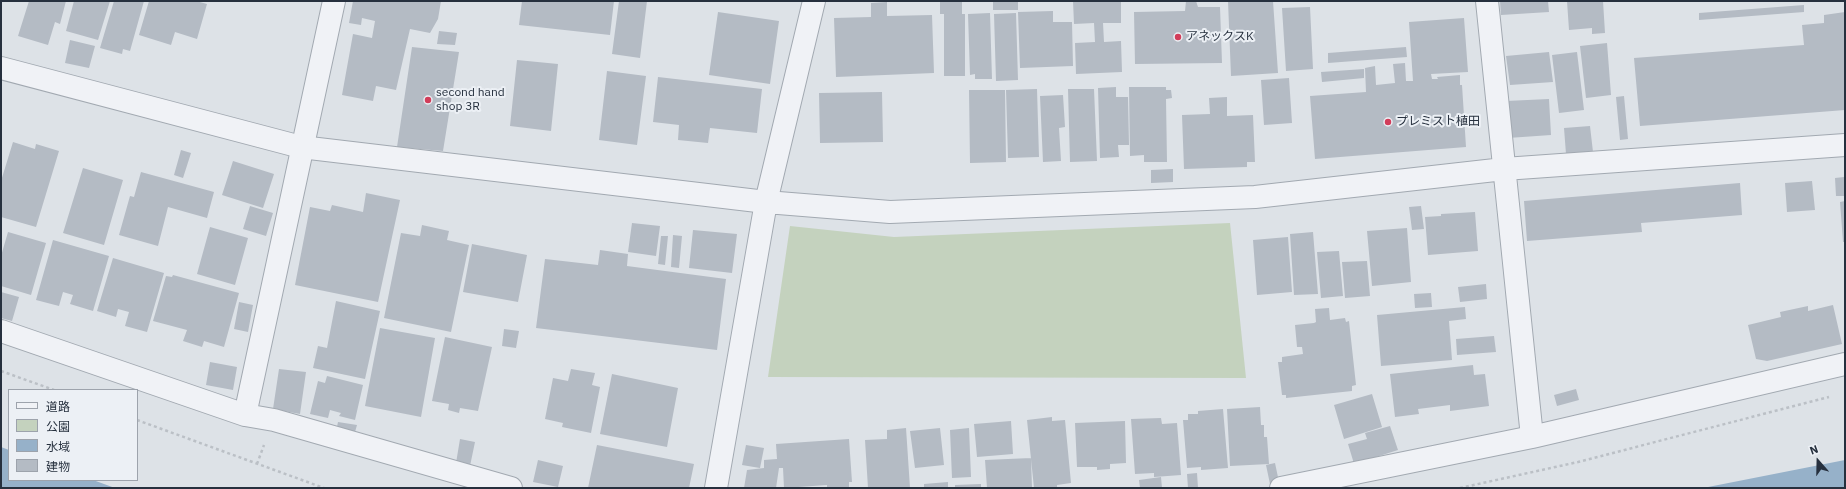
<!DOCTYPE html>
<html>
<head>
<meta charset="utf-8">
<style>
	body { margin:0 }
	#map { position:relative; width:1846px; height:489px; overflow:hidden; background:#dde2e7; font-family:"IBM Plex Sans","Noto Sans JP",sans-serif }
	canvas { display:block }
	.frame { position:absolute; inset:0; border:2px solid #26303e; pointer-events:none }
	.legend { position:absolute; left:8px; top:389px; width:130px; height:92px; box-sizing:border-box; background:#ecf0f5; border:1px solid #9da3ac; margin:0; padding:5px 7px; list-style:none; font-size:12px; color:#26303e }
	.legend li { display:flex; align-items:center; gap:8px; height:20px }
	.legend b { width:20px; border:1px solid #9da3ac }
	.north { position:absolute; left:1798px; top:441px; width:40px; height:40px; -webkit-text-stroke:3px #ecf0f5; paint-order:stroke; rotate:340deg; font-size:11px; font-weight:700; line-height:16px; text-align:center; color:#26303e }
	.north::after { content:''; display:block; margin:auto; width:14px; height:18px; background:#26303e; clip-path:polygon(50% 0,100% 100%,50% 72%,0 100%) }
</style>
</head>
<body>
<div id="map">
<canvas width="1846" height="489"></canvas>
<div class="frame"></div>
<ul class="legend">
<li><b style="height:5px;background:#f0f2f6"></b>道路</li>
<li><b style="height:11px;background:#c4d2be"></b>公園</li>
<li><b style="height:11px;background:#96b1c9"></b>水域</li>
<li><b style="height:11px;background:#b4bbc4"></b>建物</li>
</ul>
<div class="north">N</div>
</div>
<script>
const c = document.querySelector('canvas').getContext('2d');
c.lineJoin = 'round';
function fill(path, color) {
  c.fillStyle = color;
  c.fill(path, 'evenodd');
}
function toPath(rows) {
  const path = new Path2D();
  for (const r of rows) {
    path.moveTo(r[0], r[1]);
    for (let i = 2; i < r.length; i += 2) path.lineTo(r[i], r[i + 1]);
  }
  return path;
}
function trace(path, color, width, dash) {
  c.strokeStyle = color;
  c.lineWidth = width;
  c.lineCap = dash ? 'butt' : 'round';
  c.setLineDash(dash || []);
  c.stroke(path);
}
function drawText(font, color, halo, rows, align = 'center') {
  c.font = font + ' "IBM Plex Sans","Noto Sans JP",sans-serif';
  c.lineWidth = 4;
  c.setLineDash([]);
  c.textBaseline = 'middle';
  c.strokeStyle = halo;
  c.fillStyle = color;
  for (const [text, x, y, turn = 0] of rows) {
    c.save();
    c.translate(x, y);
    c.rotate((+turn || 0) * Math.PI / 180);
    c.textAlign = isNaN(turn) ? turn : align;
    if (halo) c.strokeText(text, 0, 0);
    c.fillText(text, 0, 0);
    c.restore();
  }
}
const green = toPath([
	[1230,223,1246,378,768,377,790,226,894,237]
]);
const water = toPath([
	[1,447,9,450,9,480,93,480,115,488,1,488],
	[1845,460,1845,488,1703,488]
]);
const building = toPath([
	[29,1,66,1,60,24,55,22,48,45,18,36],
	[74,1,110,1,98,40,66,31],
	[114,1,144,1,130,51,123,49,122,54,100,48],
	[149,1,196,1,207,4,197,39,175,32,171,45,139,35],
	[353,1,441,1,438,19,430,33,410,29,396,90,376,86,373,101,342,95,353,34,372,38,375,21,362,18,361,25,349,23],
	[522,1,614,1,610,35,519,25],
	[619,1,647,1,640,58,612,54],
	[940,1,962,1,962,14,965,14,965,76,944,76,944,14,940,14],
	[993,1,1018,1,1018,10,993,10],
	[1073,1,1121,1,1121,23,1103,23,1104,42,1121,41,1122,72,1076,74,1075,43,1095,42,1094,23,1074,24],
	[1186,1,1196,1,1198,7,1220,7,1222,63,1135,64,1134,12,1185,11],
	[1228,1,1273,1,1278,73,1231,76],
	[1500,1,1548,1,1549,12,1501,15],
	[1567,1,1603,1,1605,33,1592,34,1592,28,1569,30],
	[887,2,887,16,932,15,934,73,836,77,834,18,871,17,871,3],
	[1804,5,1804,12,1699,20,1699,13],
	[1310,7,1313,69,1286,71,1282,8],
	[1053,11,1053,22,1072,22,1073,66,1020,68,1018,12],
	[718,12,779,21,770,84,709,75],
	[1845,12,1845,110,1640,126,1634,58,1804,45,1802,25,1824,23,1824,15],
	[990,13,992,79,975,79,975,74,970,75,968,14],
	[1016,13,1018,80,996,81,994,14],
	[1464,18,1468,72,1431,74,1432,79,1438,79,1437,77,1460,75,1460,85,1462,85,1466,147,1315,159,1310,96,1366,92,1365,68,1375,66,1376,85,1395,83,1393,64,1405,63,1406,81,1413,81,1409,22],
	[439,31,457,33,455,45,437,44],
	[70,40,95,46,89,68,65,63],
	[1607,43,1611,95,1586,98,1580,46],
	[412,47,459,52,443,151,397,147],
	[1406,47,1407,57,1328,63,1328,53],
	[1549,52,1553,82,1510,85,1506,56],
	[1577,52,1584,110,1559,113,1552,55],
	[517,60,558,64,551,131,510,126],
	[1364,69,1364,78,1322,82,1321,72],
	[607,71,646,76,637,145,599,140],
	[658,77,762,89,757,133,710,128,708,143,678,140,679,125,653,122],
	[1289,78,1292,123,1264,125,1261,80],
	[1116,87,1116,97,1128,97,1129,145,1118,145,1119,157,1100,158,1098,88],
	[1129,87,1166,87,1166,90,1171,90,1172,98,1166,99,1167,162,1144,162,1144,155,1130,156],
	[1037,89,1039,157,1008,158,1006,90],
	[1068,89,1094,89,1097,161,1070,162],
	[969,90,1005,90,1006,162,970,163],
	[882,92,883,142,820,143,819,93],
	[1063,95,1065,127,1059,128,1061,161,1043,162,1040,96],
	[1624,96,1628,139,1620,140,1616,97],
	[1227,97,1227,116,1253,115,1255,162,1247,162,1247,167,1184,169,1182,115,1210,114,1209,98],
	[1549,99,1551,135,1508,138,1506,101],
	[1590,126,1593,152,1566,154,1564,128],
	[13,142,35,149,36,144,59,151,36,227,1,217,1,181],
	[181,150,191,153,183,178,174,175],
	[233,161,274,174,263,208,222,195],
	[83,168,123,180,104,245,63,233],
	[1173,169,1173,182,1151,183,1151,170],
	[141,172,214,192,207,218,168,207,158,246,119,235,130,196,134,197],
	[1844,177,1845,196,1836,196,1835,178],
	[1812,181,1815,210,1787,212,1785,183],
	[1740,183,1742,215,1641,223,1642,232,1527,241,1524,201],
	[366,193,400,200,378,302,295,285,310,207,330,211,332,205,363,212],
	[1845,201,1845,242,1843,242,1840,202],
	[250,206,273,213,266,236,243,229],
	[1421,206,1424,229,1412,230,1409,207],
	[1475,212,1478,251,1428,255,1425,217,1441,216,1441,214],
	[632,223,660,226,656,256,628,252],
	[422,225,449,231,447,240,469,245,451,332,384,318,401,233,420,236],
	[210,227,248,238,235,285,197,274],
	[1407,228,1411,282,1372,286,1367,231],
	[693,230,737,234,732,273,689,268],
	[8,232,46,243,31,295,1,286,1,256],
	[1313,232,1318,294,1294,295,1290,234],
	[673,235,682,236,679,268,671,267],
	[661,236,668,236,665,265,658,264],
	[1288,237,1292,292,1257,295,1253,240],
	[53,240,109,256,93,311,70,304,73,295,63,292,59,306,36,300],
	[472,244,527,255,518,302,463,292],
	[600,250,628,254,627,266,726,279,717,350,536,328,545,259,598,265],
	[1339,251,1343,296,1321,298,1317,252],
	[113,258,164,273,147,332,125,326,129,312,118,309,116,317,97,311],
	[1367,261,1370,296,1345,298,1342,262],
	[173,275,239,293,224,347,204,341,202,347,183,341,187,330,153,321,166,276,172,277],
	[1486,284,1487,299,1460,302,1458,287],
	[1,292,19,297,12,321,1,318],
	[1431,293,1432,307,1415,308,1414,294],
	[336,301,380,311,365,379,313,368,318,346,327,348],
	[239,302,253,305,248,332,234,329],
	[1833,305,1842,344,1767,361,1756,359,1748,325,1781,317,1780,312,1808,306,1808,311],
	[1465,307,1466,319,1449,321,1452,360,1381,366,1377,315],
	[1329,308,1330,320,1345,318,1346,322,1349,321,1356,385,1352,386,1352,391,1286,398,1286,395,1282,395,1278,362,1282,362,1282,357,1303,354,1302,347,1297,347,1295,325,1314,323,1316,322,1315,309],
	[380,328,435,338,421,417,365,406],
	[504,329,519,331,516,348,502,346],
	[1494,336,1496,352,1457,355,1456,339],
	[445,337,492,347,478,411,460,408,459,413,448,410,449,404,432,401],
	[210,362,237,367,233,390,206,385],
	[1473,365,1474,375,1485,374,1489,406,1450,411,1450,405,1418,409,1419,414,1395,417,1390,374],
	[279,369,306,372,300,414,273,409],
	[571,369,595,373,592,385,600,387,591,433,562,427,563,423,545,419,553,378,568,381],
	[612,374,678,388,667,447,600,434],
	[327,376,363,385,355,420,339,416,341,413,330,410,328,418,310,414,318,381,325,383],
	[1576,389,1579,400,1557,406,1554,395],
	[1372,394,1382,427,1344,439,1334,405],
	[1260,407,1261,425,1264,425,1264,437,1267,437,1269,464,1230,466,1227,409],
	[1223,409,1228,468,1201,470,1201,467,1187,468,1183,420,1188,420,1188,414,1198,414,1198,411],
	[1052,417,1052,421,1065,420,1071,483,1057,485,1057,488,1034,488,1027,420],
	[1161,418,1162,424,1177,423,1181,475,1154,477,1154,473,1135,474,1131,419],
	[1011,421,1013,454,977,457,974,424],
	[1125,421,1126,463,1110,464,1110,469,1097,470,1097,467,1077,467,1075,423],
	[338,422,357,425,353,439,335,436],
	[1390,426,1398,450,1373,458,1374,461,1355,467,1348,444,1367,439,1365,433],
	[906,428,910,488,868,488,865,440,887,439,887,430],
	[940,428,944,465,915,468,910,431],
	[969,428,971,477,952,478,950,430],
	[460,439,475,442,470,466,456,463],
	[849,439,852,482,849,482,849,488,827,488,827,485,784,488,783,468,779,468,776,488,744,488,747,470,764,468,764,460,777,459,776,444],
	[597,445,694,464,689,488,588,488],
	[746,445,764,448,760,468,742,465],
	[1031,458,1032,488,987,488,985,460],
	[538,460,563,466,558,487,533,482],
	[1275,463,1279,482,1270,484,1266,465],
	[1197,473,1198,488,1188,488,1187,474],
	[1161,477,1162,488,1140,488,1139,480],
	[948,482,948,488,924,488,924,484],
	[981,484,981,488,955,488,955,485]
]);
const path = toPath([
	[1,371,54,390],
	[137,420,324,488],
	[257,464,264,445],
	[1460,488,1578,462,1829,397]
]);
const minor = toPath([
	[1487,1,1532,437],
	[1,331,245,415,274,420,511,488],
	[245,415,334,1],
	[716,488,766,202,890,212,1255,197,1504,169,1845,145],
	[1281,488,1532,437,1845,364]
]);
const tertiary = toPath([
	[1,68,301,147,766,202,814,1]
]);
const markers = [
	[1178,37,4,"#d23d5a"],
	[428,100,4,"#d23d5a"],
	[1388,122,4,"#d23d5a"]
];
const poiNames = [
	["アネックスK",1186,37],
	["second hand",436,93],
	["shop 3R",436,107],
	["プレミスト植田",1396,122]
];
fill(green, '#c4d2be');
fill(water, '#96b1c9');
fill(building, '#b4bbc4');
trace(minor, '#a2a9b1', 24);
trace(tertiary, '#a2a9b1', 24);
trace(path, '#bbc0c6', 2.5, [3, 3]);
trace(minor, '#f0f2f6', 22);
trace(tertiary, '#f0f2f6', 22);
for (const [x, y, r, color] of markers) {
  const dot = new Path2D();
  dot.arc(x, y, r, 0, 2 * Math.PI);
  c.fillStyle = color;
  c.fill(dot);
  trace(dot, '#ecf0f5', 1.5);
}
drawText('12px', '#26303e', '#ecf0f5', poiNames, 'left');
</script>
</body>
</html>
